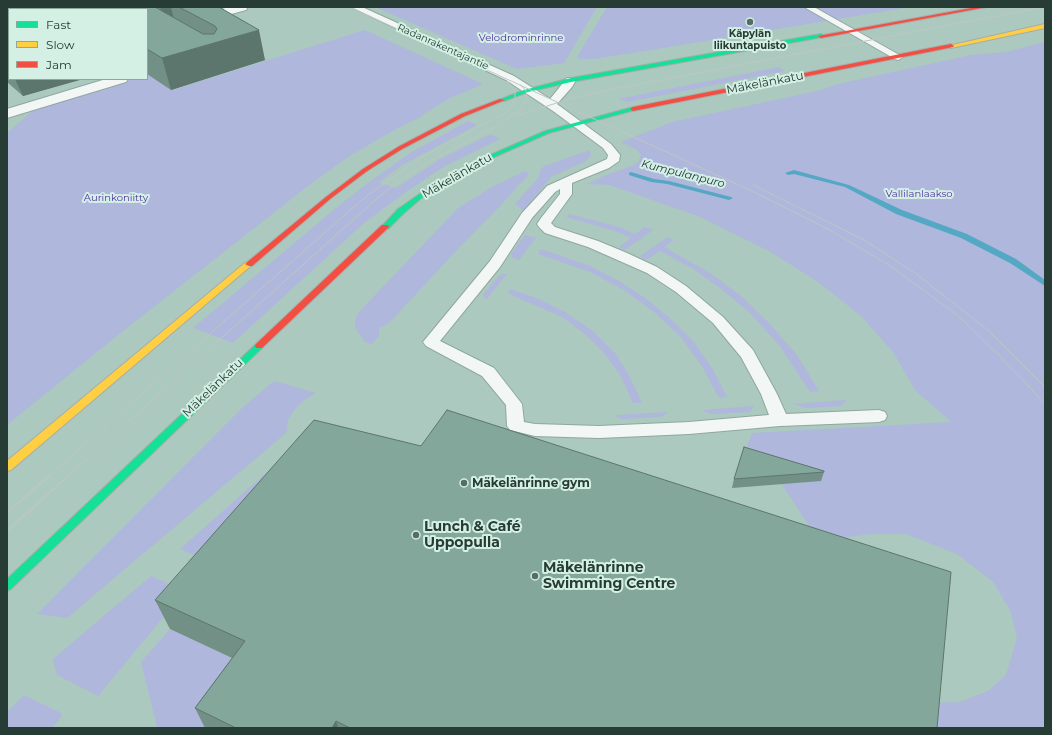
<!DOCTYPE html>
<html>
<head>
<meta charset="utf-8">
<style>
	body { margin:0 }
	#map { position:relative; width:1052px; height:735px; overflow:hidden; background:#abc9be; font-family:Montserrat,sans-serif }
	canvas { display:block }
	.frame { position:absolute; inset:0; border:8px solid #263c34; pointer-events:none }
	.legend { position:absolute; left:8px; top:8px; width:140px; height:72px; box-sizing:border-box; background:#d4f0e5; border:1px solid #8ea89e; margin:0; padding:5px 7px; list-style:none; font-size:12px; color:#263c34 }
	.legend li { display:flex; align-items:center; gap:8px; height:20px }
	.legend b { width:20px; border:1px solid #8ea89e }
</style>
</head>
<body>
<div id="map">
<canvas width="1052" height="735"></canvas>
<div class="frame"></div>
<ul class="legend">
<li><b style="height:5px;background:#16e098"></b>Fast</li>
<li><b style="height:5px;background:#ffcf43"></b>Slow</li>
<li><b style="height:5px;background:#f24e42"></b>Jam</li>
</ul>
</div>
<script>
const c = document.querySelector('canvas').getContext('2d');
c.lineJoin = 'round';
function fill(path, color) {
  c.fillStyle = color;
  c.fill(path, 'evenodd');
}
function toPath(rows) {
  const path = new Path2D();
  for (const r of rows) {
    path.moveTo(r[0], r[1]);
    for (let i = 2; i < r.length; i += 2) path.lineTo(r[i], r[i + 1]);
  }
  return path;
}
function trace(path, color, width, dash) {
  c.strokeStyle = color;
  c.lineWidth = width;
  c.lineCap = dash ? 'butt' : 'round';
  c.setLineDash(dash || []);
  c.stroke(path);
}
function drawText(font, color, halo, rows, align = 'center') {
  c.font = font + ' Montserrat,sans-serif';
  c.lineWidth = 4;
  c.setLineDash([]);
  c.textBaseline = 'middle';
  c.strokeStyle = halo;
  c.fillStyle = color;
  for (const [text, x, y, turn = 0] of rows) {
    c.save();
    c.translate(x, y);
    c.rotate((+turn || 0) * Math.PI / 180);
    c.textAlign = isNaN(turn) ? turn : align;
    if (halo) c.strokeText(text, 0, 0);
    c.fillText(text, 0, 0);
    c.restore();
  }
}
const green = toPath([
	[375,7,597,7,564,63,517,69],
	[607,7,911,7,632,53,593,59,580,59,577,57],
	[365,30,483,84,448,99,422,115,422,116,387,134,353,154,313,182,118,335,7,425,7,249,9,248,7,246,7,133,36,108,133,79,147,79,147,75,149,74,172,90],
	[1045,42,1045,728,921,728,924,703,960,702,988,691,1006,675,1017,638,1011,612,993,582,957,554,906,534,871,534,816,541,811,529,781,483,743,456,752,433,951,422,915,390,893,352,861,316,818,282,769,251,698,216,609,185,587,184,601,177,634,165,639,161,641,155,637,150,621,142,672,122,817,91,838,84,971,55,1006,52],
	[779,67,785,71,628,102,618,99],
	[468,121,477,125,404,164,378,183,396,188,440,159,491,134,500,139,445,166,406,192,364,223,233,343,193,328,342,203,371,181,410,153],
	[590,150,591,155,586,161,551,177,524,211,515,204,538,178,541,169,544,166],
	[523,172,527,172,529,174,501,205,455,252,403,308,389,323,379,328,379,336,372,344,365,342,355,328,355,320,359,312,458,208,492,187],
	[569,214,619,227,635,234,645,227,653,230,625,250,619,247,631,238,612,230,566,217],
	[525,235,536,238,519,260,512,257,511,254],
	[668,237,674,240,664,247,707,271,740,295,770,324,797,355,819,391,810,392,779,345,749,312,721,289,692,268,660,251,646,260,640,256],
	[541,249,590,266,619,281,645,298,671,319,694,342,712,368,727,397,719,398,702,366,680,336,654,312,624,290,590,272,538,254],
	[502,274,507,274,486,300,483,295,499,276],
	[511,289,539,299,565,312,593,331,616,354,629,375,642,403,633,403,621,377,604,353,585,334,562,317,507,293],
	[274,381,316,393,303,401,294,410,288,420,286,433,67,618,37,614,242,408],
	[845,400,845,402,841,406,805,408,793,404],
	[754,406,750,412,711,414,702,410],
	[668,412,661,417,623,419,618,418,615,415],
	[274,466,205,560,180,549],
	[151,576,185,591,98,696,57,675,53,659],
	[170,629,257,670,215,728,157,727,141,662],
	[24,695,61,713,62,716,52,728,7,728,7,712]
]);
const stream = toPath([
	[794,170,849,185,902,210,967,234,1016,259,1045,280,1045,286,1010,263,961,238,896,214,845,187,794,174,788,175,785,173,794,170],
	[631,172,654,179,669,181,731,197,733,198,729,200,667,184,651,182,629,175,629,173,631,172]
]);
const lane = toPath([
	[351,7,362,7,514,76,550,99,567,78,575,78,576,80,572,87,557,104,611,144,620,155,619,161,609,168,572,183,572,194,551,223,555,227,598,241,627,253,657,267,686,286,723,317,753,350,777,394,786,414,879,410,885,412,887,416,885,420,879,422,780,426,689,434,599,438,535,436,510,430,507,426,506,405,482,376,426,346,423,342,490,261,522,213,547,186,607,159,608,155,603,148,553,111,506,80,351,7],
	[560,189,560,194,541,218,537,224,539,227,545,233,588,247,647,273,676,292,713,323,741,357,761,394,769,415,689,422,599,426,535,424,524,422,522,404,494,368,440,341,500,267,532,218,555,192,560,189],
	[804,7,814,7,903,57,898,60,895,59,804,7]
]);
const street = toPath([
	[229,7,248,7,246,10,147,37,147,29,229,7],
	[106,79,128,79,126,82,7,118,7,109,106,79]
]);
const fast = toPath([
	[821,34,823,35,823,37,571,82,528,92,504,101,499,100,524,90,571,78,821,34],
	[633,107,635,108,635,110,549,133,483,162,425,195,404,213,388,229,382,229,381,227,398,209,421,193,479,160,545,131,633,107],
	[259,343,262,344,263,346,262,348,11,589,7,591,7,579,256,344,259,343]
]);
const slow = toPath([
	[1045,24,1045,28,951,48,948,46,1045,24],
	[246,262,249,262,253,264,11,470,7,471,7,461,246,262]
]);
const jam = toPath([
	[977,7,987,7,821,38,818,36,977,7],
	[951,44,954,46,953,47,633,111,630,109,633,107,951,44],
	[500,99,505,100,465,116,402,149,367,171,330,199,252,266,249,266,245,264,326,197,363,169,398,147,461,114,500,99],
	[382,225,388,225,389,227,262,348,256,348,255,346,256,344,382,225]
]);
const tramFar1 = toPath([
	[349,7,754,192,828,229,889,265,956,314,1001,357,1045,404],
	[516,116,566,100,603,91,1044,7],
	[753,185,864,240,915,273,989,331,1045,387],
	[49,476,364,198,420,158,505,113,513,104,515,98,515,91,507,81],
	[68,476,374,201,395,184,430,161,501,124,519,111,527,97,526,91,521,85]
]);
const tram = toPath([
	[7,513,50,475],
	[7,531,69,475]
]);
const wall = toPath([
	[7,7,219,7,265,60,171,90,147,74,147,9,9,9,9,79,83,79,23,96,7,82],
	[824,472,821,481,732,488,734,479],
	[155,600,937,728,205,728,195,708,232,658,170,629]
]);
const shadedWall = toPath([
	[137,7,152,7,138,9],
	[160,7,171,7,174,20,164,22],
	[259,30,265,60,171,90,162,58],
	[15,79,83,79,23,96],
	[336,721,338,728,332,728]
]);
const building = toPath([
	[7,7,137,7,137,9,146,7,155,7,203,34,214,34,217,29,215,26,179,7,219,7,259,30,162,58,147,49,147,9,9,9,9,64,7,62,7,7],
	[447,410,951,572,937,728,350,728,336,721,332,728,236,728,195,708,245,641,155,600,314,420,421,446,447,410],
	[744,447,824,471,824,472,734,479,744,447]
]);
const markers = [
	[750,22,4,"#556d64"],
	[464,483,4,"#556d64"],
	[416,535,4,"#556d64"],
	[535,576,4,"#556d64"]
];
const farPoinames = [
	["Käpylän",750,34],
	["liikuntapuisto",750,46]
];
const farParknames = [
	["Velodrominrinne",521,38],
	["Vallilanlaakso",919,194],
	["Aurinkoniitty",116,198]
];
const farStreetnames = [
	["Radanrakentajantie",443,47,24]
];
const farWaternames = [
	["Kumpulanpuro",683,174,14]
];
const streetNames = [
	["Mäkelänkatu",765,83,-11],
	["Mäkelänkatu",457,176,-30],
	["Mäkelänkatu",213,388,-44]
];
const poiNames = [
	["Mäkelänrinne gym",472,483]
];
const nearPoinames = [
	["Lunch & Café",424,527],
	["Uppopulla",424,543],
	["Mäkelänrinne",543,568],
	["Swimming Centre",543,584]
];
fill(green, '#afb7dc');
fill(stream, '#54a8c4');
trace(lane, '#90a79f', 2);
trace(street, '#90a79f', 2);
trace(fast, '#a7acac', 2);
trace(slow, '#a7acac', 2);
trace(jam, '#a7acac', 2);
fill(lane, '#f2f7f5');
fill(street, '#f2f7f5');
fill(fast, '#16e098');
fill(slow, '#ffcf43');
fill(jam, '#f24e42');
trace(tramFar1, '#bec6c3', 1);
trace(tram, '#bec6c3', 1.5);
fill(wall, '#729086');
fill(shadedWall, '#5c756d');
fill(building, '#84a79c');
trace(building, '#5c756d', 1);
for (const [x, y, r, color] of markers) {
  const dot = new Path2D();
  dot.arc(x, y, r, 0, 2 * Math.PI);
  c.fillStyle = color;
  c.fill(dot);
  trace(dot, '#d4f0e5', 1.5);
}
drawText('bold 10px', '#263c34', '#d4f0e5', farPoinames);
drawText('10px', '#5031a2', '#d4f0e5', farParknames);
drawText('10px', '#263c34', '#d4f0e5', farStreetnames);
drawText('italic 11px', '#19303a', '#d4f0e5', farWaternames);
drawText('12px', '#263c34', '#d4f0e5', streetNames);
drawText('bold 12px', '#263c34', '#d4f0e5', poiNames, 'left');
drawText('bold 14px', '#263c34', '#d4f0e5', nearPoinames, 'left');
</script>
</body>
</html>
